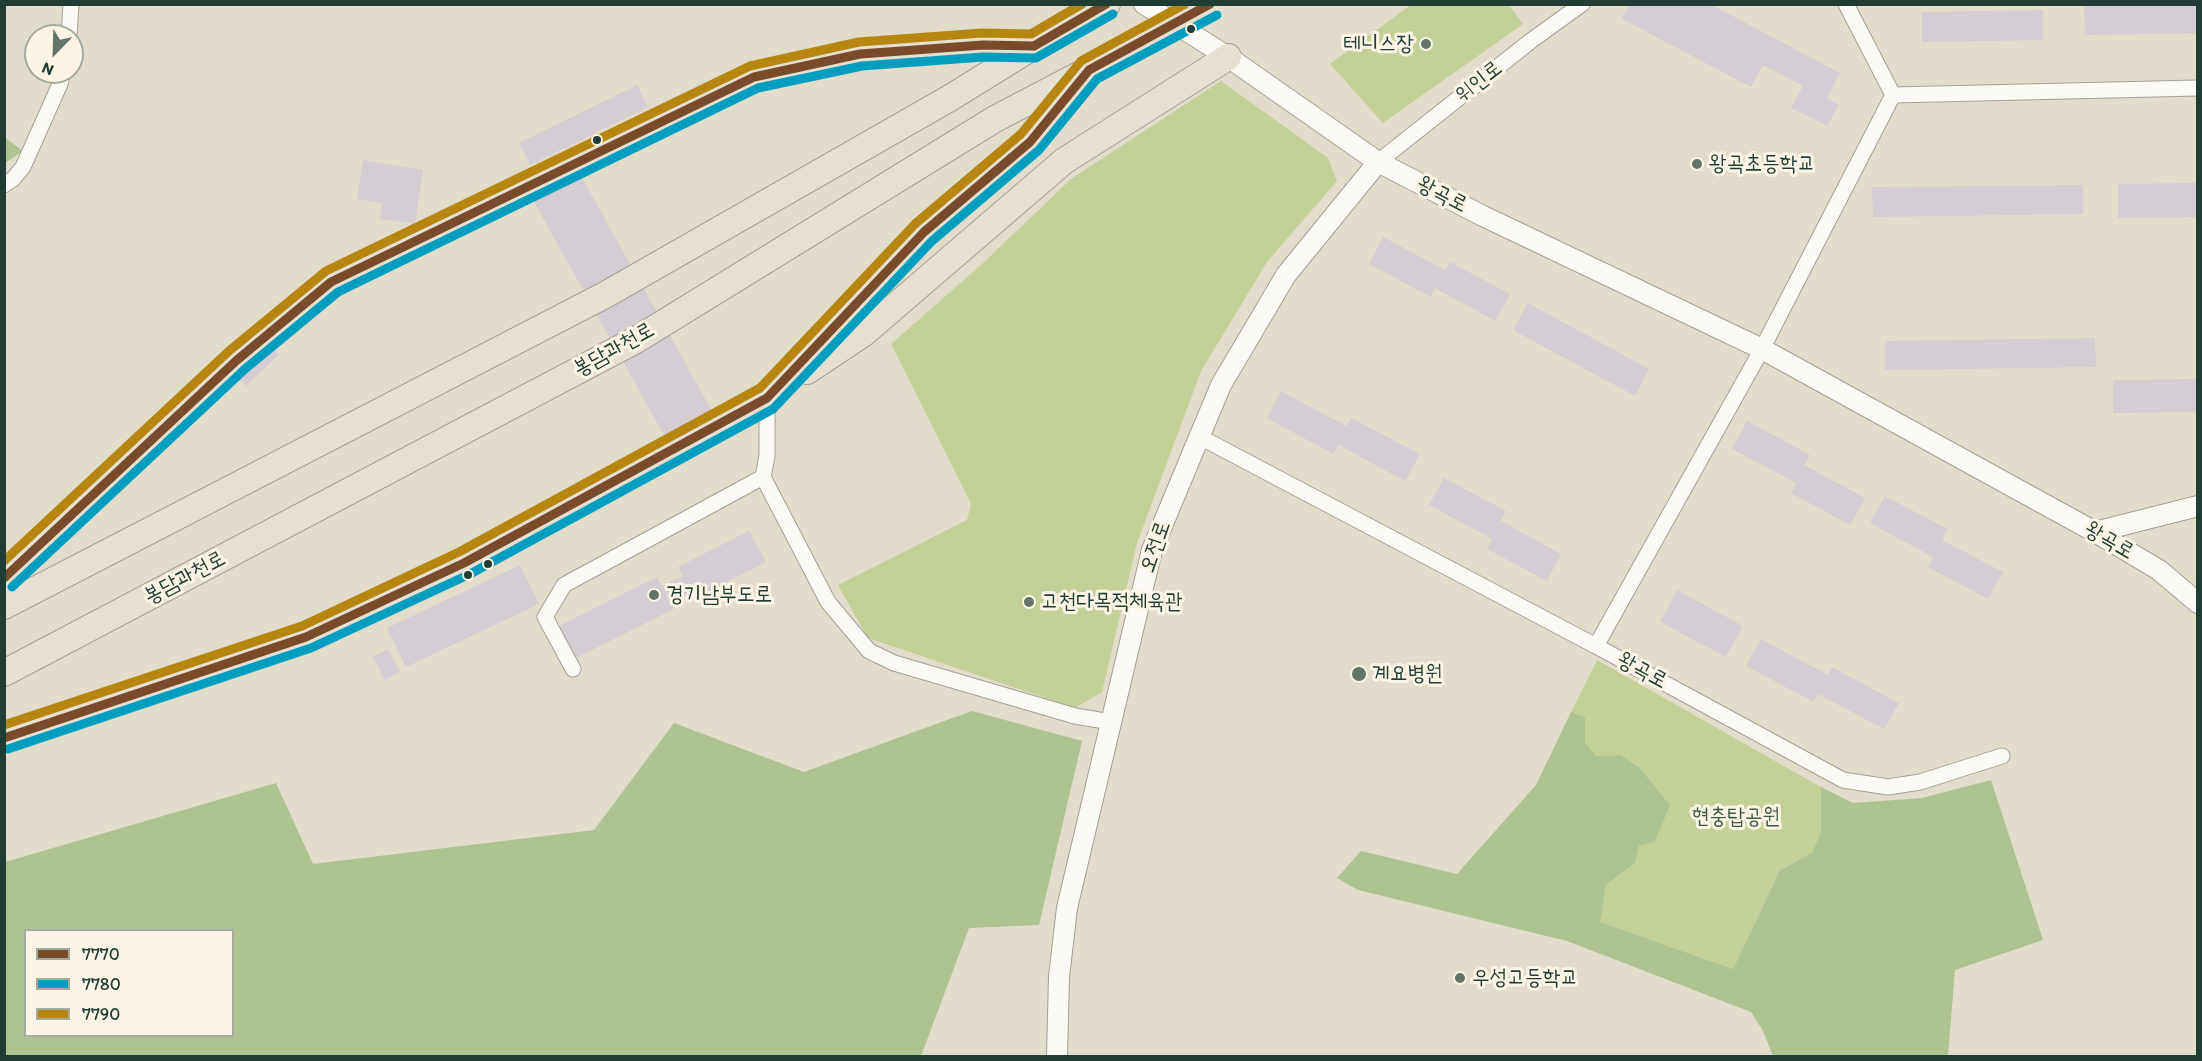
<!DOCTYPE html>
<html>
<head>
<meta charset="utf-8">
<style>
	body { margin:0 }
	#map { position:relative; width:2202px; height:1061px; overflow:hidden; background:#e2dcca; font-family:Itim,sans-serif }
	canvas { display:block }
	.frame { position:absolute; inset:0; border:6px solid #1f3d34; pointer-events:none }
	.legend { position:absolute; left:24px; top:929px; width:210px; height:108px; box-sizing:border-box; background:#fcf5e5; border:2px solid #a4ab9e; margin:0; padding:8px 10px; list-style:none; font-size:18px; color:#1f3d34 }
	.legend li { display:flex; align-items:center; gap:12px; height:30px }
	.legend b { width:30px; border:2px solid #a4ab9e }
	.north { position:absolute; left:24px; top:24px; width:60px; height:60px; box-sizing:border-box; background:#fcf5e5; border:2px solid #a4ab9e; border-radius:50%; rotate:203deg; font-size:16px; font-weight:700; line-height:24px; text-align:center; color:#1f3d34 }
	.north::after { content:''; display:block; margin:auto; width:21px; height:27px; background:#637568; clip-path:polygon(50% 0,100% 100%,50% 72%,0 100%) }
</style>
</head>
<body>
<div id="map">
<canvas width="2202" height="1061"></canvas>
<div class="frame"></div>
<ul class="legend">
<li><b style="height:8px;background:#7a4b2a"></b>7770</li>
<li><b style="height:8px;background:#039ebf"></b>7780</li>
<li><b style="height:8px;background:#b68610"></b>7790</li>
</ul>
<div class="north">N</div>
</div>
<script>
const c = document.querySelector('canvas').getContext('2d');
c.lineJoin = 'round';
function fill(path, color) {
  c.fillStyle = color;
  c.fill(path, 'evenodd');
}
function toPath(rows) {
  const path = new Path2D();
  for (const r of rows) {
    path.moveTo(r[0], r[1]);
    for (let i = 2; i < r.length; i += 2) path.lineTo(r[i], r[i + 1]);
  }
  return path;
}
function trace(path, color, width, dash) {
  c.strokeStyle = color;
  c.lineWidth = width;
  c.lineCap = dash ? 'butt' : 'round';
  c.setLineDash(dash || []);
  c.stroke(path);
}
function drawText(font, color, halo, rows, align = 'center') {
  c.font = font + ' Itim,"Poor Story",sans-serif';
  c.lineWidth = 6;
  c.setLineDash([]);
  c.textBaseline = 'middle';
  c.strokeStyle = halo;
  c.fillStyle = color;
  for (const [text, x, y, turn = 0] of rows) {
    c.save();
    c.translate(x, y);
    c.rotate((+turn || 0) * Math.PI / 180);
    c.textAlign = isNaN(turn) ? turn : align;
    if (halo) c.strokeText(text, 0, 0);
    c.fillText(text, 0, 0);
    c.restore();
  }
}
const green = toPath([
	[1412,4,1509,5,1523,24,1383,123,1330,64],
	[1221,81,1328,158,1337,181,1267,262,1201,371,1137,543,1102,692,1075,708,868,638,838,585,967,520,971,504,891,344,981,265,1071,179],
	[1597,660,1821,787,1821,832,1812,853,1780,870,1733,969,1599,922,1606,885,1635,863,1639,846,1670,805,1640,768,1621,755,1596,756,1585,742,1585,717,1571,712]
]);
const forest = toPath([
	[4,137,23,151,5,163,4,163],
	[972,711,1082,741,1039,925,969,928,921,1056,5,1056,5,862,276,783,313,864,594,830,674,723,804,772],
	[26,930,232,930,232,1036,26,1036],
	[1571,712,1585,717,1585,742,1596,756,1621,755,1640,768,1670,805,1655,841,1639,846,1635,863,1606,885,1600,922,1733,969,1780,870,1812,853,1821,832,1821,787,1853,803,1922,798,1991,780,2043,940,1955,970,1948,1056,1773,1056,1763,1031,1751,1012,1567,941,1358,890,1337,878,1361,851,1457,874,1536,785]
]);
const building = toPath([
	[1629,4,1710,4,1840,73,1827,98,1839,105,1827,126,1791,108,1803,86,1763,65,1751,87,1622,19],
	[2137,4,2198,4,2198,33,2085,35,2084,5],
	[2043,10,2043,40,1922,42,1922,12],
	[637,85,648,107,530,165,519,143],
	[363,160,423,170,415,224,380,219,382,203,357,199],
	[576,167,712,411,691,420,665,437,529,193],
	[2198,183,2198,217,2118,218,2118,184],
	[2083,185,2083,214,1873,217,1872,187],
	[1383,237,1445,270,1450,262,1510,294,1495,321,1435,288,1431,297,1369,264],
	[1528,303,1649,369,1635,396,1513,330],
	[254,328,279,355,246,386,221,359],
	[2095,338,2096,367,1885,370,1885,341],
	[2198,379,2198,412,2113,413,2113,380],
	[1281,391,1346,426,1351,418,1420,454,1405,481,1338,445,1333,454,1267,418],
	[1747,421,1810,455,1804,465,1865,498,1850,525,1791,493,1796,483,1732,449],
	[1444,478,1506,511,1501,521,1561,554,1547,581,1487,549,1492,539,1429,505],
	[1885,496,1947,529,1942,540,2003,572,1988,599,1928,567,1933,557,1870,523],
	[749,531,766,562,695,598,692,592,671,603,674,609,574,659,557,627,657,577,662,586,683,576,678,567],
	[520,565,539,604,406,667,387,628],
	[1677,590,1743,626,1726,657,1660,622],
	[1761,639,1828,675,1832,667,1899,703,1884,729,1818,694,1814,702,1746,666],
	[388,649,400,672,385,680,373,657]
]);
const minor = toPath([
	[1846,4,1893,95],
	[69,36,71,4],
	[1378,162,1532,40,1582,4],
	[4,185,13,179,23,167,60,84,63,72],
	[1200,437,1596,646],
	[763,477,828,602,869,651,894,663,1075,716,1111,722],
	[573,669,545,617,564,585,763,477,767,456,767,398],
	[2002,756,1920,782,1888,787,1843,780,1596,646,1762,349,1893,95,2198,88]
]);
const tertiary = toPath([
	[1144,4,1228,57,1378,162,1483,216,1762,349,2095,532,2159,570,2198,603],
	[2095,532,2198,506],
	[1057,1056,1059,977,1067,908,1152,550,1221,385,1286,275,1378,162]
]);
const trunk = toPath([
	[807,371,864,333,1064,161,1228,57],
	[4,578,237,360,331,282,754,77,860,54,983,45,1034,46],
	[4,606,605,295,950,98,1034,46,1107,4],
	[4,673,636,340,995,119,1123,52],
	[4,738,306,637,464,563,767,398,924,232,1030,142,1089,70]
]);
const trunkBridge = toPath([
	[1123,52,1211,4]
]);
const bus1 = toPath([
	[4,578,237,360,331,282,754,77,860,54,983,45,1034,46,1106,4],
	[4,738,306,637,464,563,767,398,924,232,1030,142,1089,70,1210,4]
]);
const bus2 = toPath([
	[12,587,245,369,338,292,758,88,862,66,983,57,1036,58,1113,14],
	[8,749,311,648,470,574,773,409,932,241,1039,150,1097,79,1217,15]
]);
const bus3 = toPath([
	[4,561,229,351,326,271,750,66,859,42,982,33,1031,34,1082,4],
	[4,725,302,626,459,552,760,388,915,224,1021,134,1081,61,1185,4]
]);
const markers = [
	[1191,29,5,"#1f3d34"],
	[1426,44,6,"#637568"],
	[597,140,5,"#1f3d34"],
	[1697,164,6,"#637568"],
	[488,564,5,"#1f3d34"],
	[468,575,5,"#1f3d34"],
	[654,595,6,"#637568"],
	[1029,602,6,"#637568"],
	[1359,674,8,"#637568"],
	[1460,978,6,"#637568"]
];
const poiNames = [
	["테니스장",1414,44,"right"],
	["왕곡초등학교",1709,164],
	["경기남부도로",666,595],
	["고천다목적체육관",1041,602],
	["계요병원",1372,674],
	["우성고등학교",1472,978]
];
const streetNames = [
	["위인로",1479,82,-38],
	["왕곡로",1442,195,27],
	["봉담과천로",614,350,-29],
	["왕곡로",2109,541,30],
	["오전로",1156,547,-71],
	["봉담과천로",185,578,-28],
	["왕곡로",1642,671,28]
];
const parkNames = [
	["현충탑공원",1736,817]
];
fill(green, '#c3d198');
fill(forest, '#afc291');
fill(building, '#d4cdd3');
trace(minor, '#a1a196', 17);
trace(tertiary, '#a1a196', 22);
trace(trunk, '#a1a196', 28);
trace(minor, '#fbfaf7', 15);
trace(tertiary, '#fbfaf7', 20);
trace(trunk, '#e6e0d2', 26);
trace(trunkBridge, '#a1a196', 28, []);
trace(trunkBridge, '#e6e0d2', 26);
trace(bus1, '#7a4b2a', 9);
trace(bus2, '#039ebf', 9);
trace(bus3, '#b68610', 9);
for (const [x, y, r, color] of markers) {
  const dot = new Path2D();
  dot.arc(x, y, r, 0, 2 * Math.PI);
  c.fillStyle = color;
  c.fill(dot);
  trace(dot, '#fcf5e5', 2);
}
drawText('22px', '#1f3d34', '#fcf5e5', poiNames, 'left');
drawText('22px', '#1f3d34', '#fcf5e5', streetNames);
drawText('22px', '#3b5940', '#fcf5e5', parkNames);
</script>
</body>
</html>
